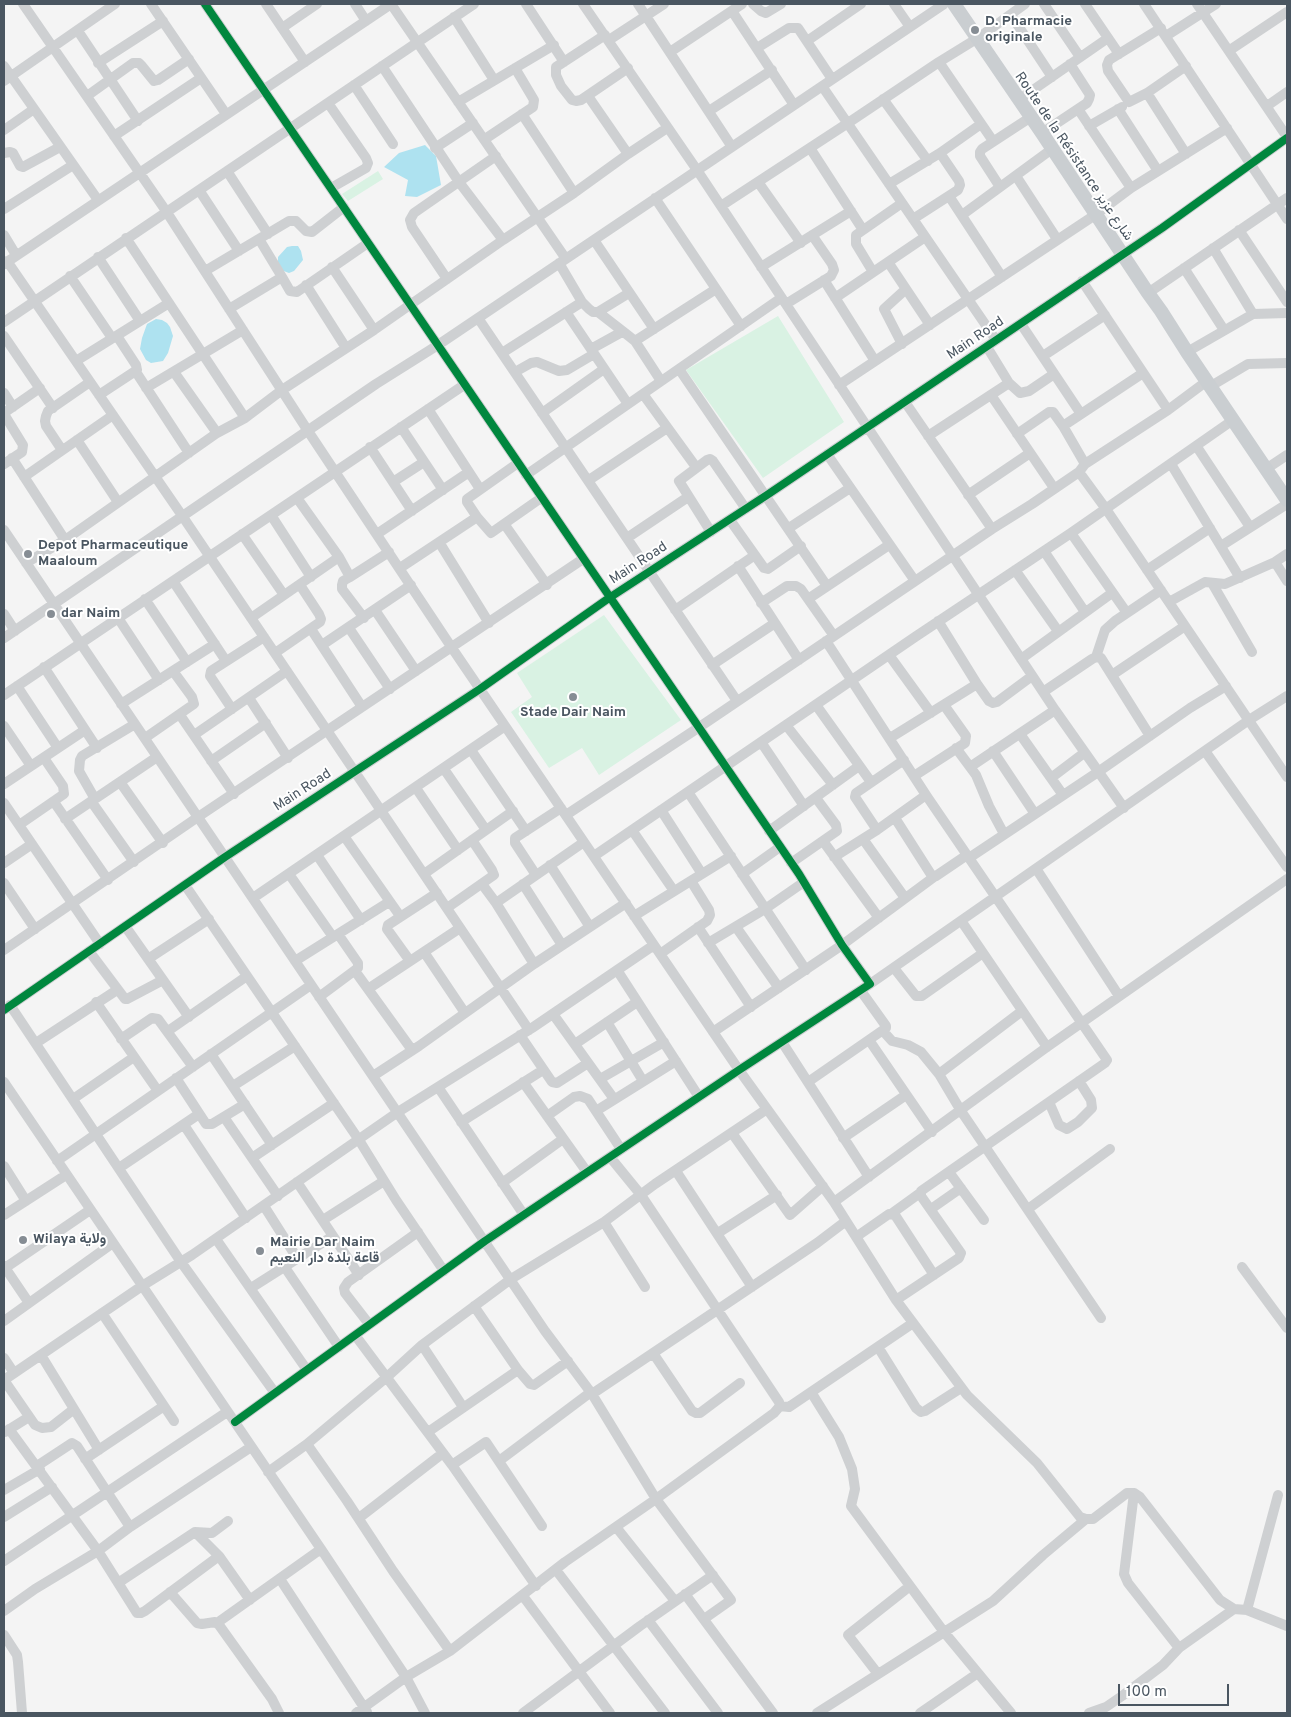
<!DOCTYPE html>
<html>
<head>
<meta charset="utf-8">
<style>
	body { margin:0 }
	#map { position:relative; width:1291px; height:1717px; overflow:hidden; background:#f4f4f4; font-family:Overpass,sans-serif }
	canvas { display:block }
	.frame { position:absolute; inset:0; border:5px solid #4a5661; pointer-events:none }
	.scale { position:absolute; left:1118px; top:1684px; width:111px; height:22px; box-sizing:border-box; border:2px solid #4a5661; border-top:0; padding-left:6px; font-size:15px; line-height:18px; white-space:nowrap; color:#4a5661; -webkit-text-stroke:4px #fff; paint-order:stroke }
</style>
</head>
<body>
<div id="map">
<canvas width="1291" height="1717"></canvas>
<div class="frame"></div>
<div class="scale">100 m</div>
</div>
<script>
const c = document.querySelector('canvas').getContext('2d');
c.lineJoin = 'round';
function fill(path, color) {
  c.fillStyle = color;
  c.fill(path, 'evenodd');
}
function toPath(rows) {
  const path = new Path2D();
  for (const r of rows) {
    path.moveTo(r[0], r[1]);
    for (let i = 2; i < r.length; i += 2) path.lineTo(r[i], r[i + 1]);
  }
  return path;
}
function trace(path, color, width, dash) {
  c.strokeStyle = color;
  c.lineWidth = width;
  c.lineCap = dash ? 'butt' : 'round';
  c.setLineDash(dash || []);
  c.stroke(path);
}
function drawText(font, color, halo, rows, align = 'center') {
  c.font = font + ' Overpass,Vazirmatn,sans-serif';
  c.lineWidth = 4;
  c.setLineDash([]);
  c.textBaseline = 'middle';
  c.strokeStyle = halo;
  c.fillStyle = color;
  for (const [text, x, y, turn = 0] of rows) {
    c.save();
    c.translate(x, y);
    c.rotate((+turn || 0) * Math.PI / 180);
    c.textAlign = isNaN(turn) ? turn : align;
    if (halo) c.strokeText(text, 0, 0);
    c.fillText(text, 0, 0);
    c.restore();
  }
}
const green = toPath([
	[378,171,383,179,348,201,342,194],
	[778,316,844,422,763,478,686,370],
	[604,615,681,720,599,775,582,748,549,768,511,712,532,697,517,673]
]);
const water = toPath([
	[425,145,436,156,441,185,417,197,405,196,408,180,384,167,399,153],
	[292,246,298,246,301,251,303,260,294,271,289,273,281,270,278,265,278,257,287,247],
	[156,319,162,320,167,323,170,327,173,336,168,353,163,361,151,363,146,360,140,349,142,338,147,324]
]);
const minor = toPath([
	[23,4,166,211,308,431,452,648,739,1070,834,1202],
	[151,4,226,114],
	[205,4,799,874,842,945,870,984,739,1070,485,1241,235,1422],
	[266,4,305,62],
	[355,4,366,21],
	[391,4,566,259],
	[526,4,564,62],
	[583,4,697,170,1055,710],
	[638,4,732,147],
	[753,4,761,11,766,13,781,4],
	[894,4,910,27],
	[1044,4,1080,57],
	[1085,4,1119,54],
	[1144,4,1287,219],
	[1197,4,1287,137],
	[732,11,794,105],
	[1011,15,1052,77],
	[454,17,494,80],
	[282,28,317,4],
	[1161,28,1109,60,1107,65,1108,71,1129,102,1147,93,1186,66],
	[78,31,138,121],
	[605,35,556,67,556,75,561,86,572,100,576,101,581,100,628,68],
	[1166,36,1216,4],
	[609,40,664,4],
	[807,41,861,4],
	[757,48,789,28,798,28,832,79],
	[1230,50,1287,12],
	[670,52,742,4],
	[939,62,993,141],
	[98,63,163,21],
	[4,66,98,200],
	[382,66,459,182,503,240],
	[4,81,115,4],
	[354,85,393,144],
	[822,86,996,340],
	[1147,93,1186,154],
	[87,96,133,63,139,63,141,65,154,81,158,80,189,59],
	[588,96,628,154],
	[883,99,928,161],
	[1020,99,1108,38],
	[458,102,554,45],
	[328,103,366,158,368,163,366,168,331,188],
	[1267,106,1287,92],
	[1078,109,1131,188],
	[1118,109,1158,171],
	[709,111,772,70],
	[522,114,574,193],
	[1089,126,1122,107],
	[4,130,34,109],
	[1042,133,1087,103,1089,99,1090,95,1070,64],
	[114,136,201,78],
	[485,139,533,107,534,100,515,68],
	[435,148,473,123],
	[810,148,863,230],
	[4,153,10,152,13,153,20,166,23,167,60,147],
	[227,171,268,234],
	[1016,176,1057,239],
	[758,182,801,243],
	[889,184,940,153,981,124],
	[1000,187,980,156,980,152,982,149,1031,117],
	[199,190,239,251],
	[949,196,1002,277],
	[655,198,741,326],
	[721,206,848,123,939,62,978,38,1025,4],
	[4,209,73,165],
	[962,215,1052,149],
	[913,219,958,190,960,185,959,181,940,153],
	[1239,230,1287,302],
	[4,235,16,255],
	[126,238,245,418],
	[594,240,654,329],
	[1213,248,1253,314,1287,313],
	[98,257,140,321],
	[7,261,183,517,529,1030],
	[888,262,930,325],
	[559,263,582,302,589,309,593,312,598,312,629,293],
	[4,264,391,4],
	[332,267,374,330],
	[761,267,851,211],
	[1184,268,1224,330],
	[205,271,289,221,296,221,306,231,312,232,344,207],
	[873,272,856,244,856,235,902,203],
	[70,276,112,338],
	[282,277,290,291,297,292,368,243],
	[447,279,412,227,410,220,414,213,496,156],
	[824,280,875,361],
	[1082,281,1168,410],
	[306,285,346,348],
	[1148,293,1287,198],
	[835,298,925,237],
	[786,304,831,276,834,270,832,264,812,235],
	[229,309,282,277,259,239],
	[566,312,628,404],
	[598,312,625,333],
	[478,318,737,701],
	[4,322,474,4],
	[1021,324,1081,414],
	[4,336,53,408],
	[635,341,716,289],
	[902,344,884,309,906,289],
	[987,347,1009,383,1020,393,1029,391,1054,374],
	[591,349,620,333,625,333,635,341,661,381],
	[1187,352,1253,314],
	[502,353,582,302],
	[1043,356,1105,315],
	[76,361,169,303],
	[679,369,827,586],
	[136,372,189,453],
	[174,372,217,433],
	[515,372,531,363,537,362,559,371,567,370,594,354],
	[839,385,1095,215,1131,188,1227,128],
	[1211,386,1248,364,1287,363],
	[146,388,243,330],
	[4,393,13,407],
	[643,394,696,467],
	[99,395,137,370,136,365,117,336],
	[991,395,1054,488],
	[905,402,992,529],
	[428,409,480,489],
	[4,413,40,388],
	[542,413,604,369],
	[4,414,23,445,22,452,4,464],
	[1063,426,1143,373],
	[401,427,443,490],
	[1017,434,1049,412,1053,412,1063,426,1085,464],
	[928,436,1009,383],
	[77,440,118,502],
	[370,447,412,511],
	[1197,447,1250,527],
	[62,450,46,426,45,421,46,416,48,411,90,382],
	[827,454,915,581],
	[12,458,65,540],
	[1171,464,1240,578],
	[1266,469,1287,455],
	[1079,472,1106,509,1287,777],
	[526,475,781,298],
	[24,477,113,415],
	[589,480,667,428],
	[393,482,424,462],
	[968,495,1030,453],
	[297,498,339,557,350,577],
	[271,515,311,577],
	[477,517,491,533,541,498],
	[730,520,764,568,768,569,801,546],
	[505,525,547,585],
	[789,528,850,488],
	[4,530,545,1331,592,1394,656,1499,731,1600,704,1619],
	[711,532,679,481,707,460,710,459,713,461,746,509],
	[1071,533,1127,613],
	[242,534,284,595],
	[377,534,469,472],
	[627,538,688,497],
	[439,542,489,623],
	[1221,546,1287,504],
	[1044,551,1085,612],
	[1275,562,1287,581],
	[26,563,65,540,217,433,245,418,282,390,374,330,503,240,574,193,628,154,667,128],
	[738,566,799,660],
	[400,568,477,517,467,502,467,499,518,463],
	[1015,570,1058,631],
	[1147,570,1210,528],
	[173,581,226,661],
	[1212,583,1252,652],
	[145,599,187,662],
	[808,599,889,545],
	[1169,602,1205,582,1225,584,1275,562,1287,554],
	[761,603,787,586,796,586,801,589,834,636],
	[375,610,416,671],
	[675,610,755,555],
	[4,614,15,631],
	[118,618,159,680],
	[251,618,339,557],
	[364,618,342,589,342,585,343,581,350,577,389,552],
	[938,621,977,684,989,701,993,703,997,702,1032,676],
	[349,628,390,689],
	[311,629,362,707],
	[4,638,376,384,438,345,944,4],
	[826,641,926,795,1107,1060,1105,1063,921,1191,921,1196,961,1253,959,1258,896,1300],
	[322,645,411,585],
	[275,653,320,622,321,619,319,614,300,585],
	[889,655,931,713],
	[1096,657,1105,630,1115,621,1161,590],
	[1021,659,1112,593],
	[712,665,775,623],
	[44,667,97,748],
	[1112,675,1185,626],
	[17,686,58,748],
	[1043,692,1092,659,1096,657,1101,658,1150,736],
	[4,695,464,385],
	[249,698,288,758],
	[121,704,215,644],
	[816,705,871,782],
	[232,709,210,676,211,671,264,637],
	[180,715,234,794],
	[786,725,833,785],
	[4,726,31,766],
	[1020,734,1063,795],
	[194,735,287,671],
	[145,738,194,704,192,697,173,671],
	[890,738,977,684],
	[761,742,804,806],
	[956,748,976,775,989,806,1004,834],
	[471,750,526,831],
	[993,751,1035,814],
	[1205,751,1287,867],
	[211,761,266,723],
	[970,767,1055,710,1124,808],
	[444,769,486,830],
	[914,776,965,743,966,736,944,705],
	[1051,778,1084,753],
	[120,782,163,843],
	[4,784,85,730],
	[416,788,458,850],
	[688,792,806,970],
	[95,799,79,771,80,760,82,756,135,724],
	[91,801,134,862],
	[54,802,108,880],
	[4,803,100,944],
	[661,810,702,874],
	[566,815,698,728,992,529,1032,504,1079,472,1085,464,1168,410,1207,381],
	[895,818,932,876,936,876,967,855],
	[65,819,157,757],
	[19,825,64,794,63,786,44,758],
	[632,830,674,891],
	[877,830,855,797,856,793,904,760],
	[769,831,859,766],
	[344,836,400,916],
	[863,839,905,898],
	[823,841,879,918],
	[317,855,361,920],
	[594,856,915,637,1071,533,1233,420],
	[834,857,877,830,926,795],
	[969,858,1098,772,1190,708,1226,686],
	[4,863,32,844],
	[791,863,837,831,836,825,816,798],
	[550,865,590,927],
	[1037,870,1119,996],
	[289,874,333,937],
	[424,874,513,811],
	[742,874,780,847],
	[536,875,515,843,515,838,561,808],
	[1287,879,1047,1047,834,1202,896,1300,967,1395,1037,1463,1080,1517,1086,1519,1093,1519,1127,1493,1134,1493,1140,1497,1220,1600,1234,1609,1247,1610,1287,1626],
	[4,883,35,929],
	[482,884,496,903,534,964],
	[523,884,562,945],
	[185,885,359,1140,396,1200,444,1271],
	[253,898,505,726],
	[496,903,584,842],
	[447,908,494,875,492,870,472,840],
	[634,916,731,856],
	[962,922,1047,1047],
	[125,926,189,1017],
	[698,927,751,1007],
	[736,927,779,988],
	[708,943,765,909,804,882],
	[4,950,198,817,583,559],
	[89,951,125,999,127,999,163,980],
	[424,952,465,1013],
	[660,954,707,921,710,915,709,910,691,881],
	[148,959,209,919],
	[295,961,389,902],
	[410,961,387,929,388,925,437,893],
	[894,968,916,996,922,996,983,953],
	[617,970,699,1097],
	[355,971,412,1050],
	[870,984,1249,720,1287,696],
	[368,989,460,928],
	[319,997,358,968,358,963,338,934],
	[96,1002,158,1091],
	[10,1005,181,1262,275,1393],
	[4,1010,225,857,480,689,609,598,767,495,1162,228,1287,138],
	[553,1014,614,1099],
	[607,1022,643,1081],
	[168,1031,247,976],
	[883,1031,892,1041,908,1045,921,1052,939,1074,961,1111,1101,1318],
	[713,1032,842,945,934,877],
	[520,1035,552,1082,557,1083,588,1063],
	[121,1039,152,1018,158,1019,193,1067],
	[869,1040,932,1132],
	[782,1042,869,1177],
	[36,1043,117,990],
	[575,1044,637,1002],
	[211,1054,272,1145],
	[939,1074,1022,1011],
	[373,1076,419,1046,534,964,626,903],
	[176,1078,206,1124,212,1124,245,1104],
	[600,1079,664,1042],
	[4,1082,321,1549,406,1677,425,1713],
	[523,1082,587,1172],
	[808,1082,886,1028,886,1026,861,991],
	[233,1086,295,1046],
	[438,1087,524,1215],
	[73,1099,134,1057],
	[1049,1102,1059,1125,1067,1129,1078,1122,1092,1108,1091,1100,1079,1081],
	[596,1111,676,1061],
	[547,1116,574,1097,580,1096,588,1099,621,1149],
	[224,1117,278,1196],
	[461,1122,543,1070],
	[184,1125,246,1218],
	[732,1133,790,1215,823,1186],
	[843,1138,906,1095],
	[252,1158,334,1103],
	[57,1161,311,985],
	[4,1166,26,1201],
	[119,1168,199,1114],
	[676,1171,752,1287],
	[949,1172,984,1220],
	[297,1182,359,1275],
	[502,1183,563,1139],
	[264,1206,297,1258],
	[931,1209,961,1188],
	[1028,1209,1110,1149],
	[891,1214,920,1193],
	[4,1215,66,1175],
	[323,1220,384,1181],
	[604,1222,645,1287],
	[718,1233,777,1195],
	[856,1237,889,1214,895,1215,934,1275],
	[216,1239,307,1370],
	[4,1266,29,1303],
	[284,1266,339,1347],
	[1242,1267,1287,1328],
	[5,1268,90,1210],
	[251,1288,333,1236],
	[474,1306,518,1370,530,1384,534,1385,568,1361],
	[102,1313,174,1421],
	[4,1321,113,1243],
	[369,1324,345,1293,344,1288,348,1282,418,1232],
	[355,1335,452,1465,536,1586],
	[422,1345,463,1407],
	[878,1347,916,1408,921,1412,925,1411,961,1388],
	[653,1353,692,1411,696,1413,700,1413,740,1383],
	[41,1355,99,1450],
	[4,1358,14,1373],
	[4,1380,142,1286,192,1255,398,1112,532,1028,654,945],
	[4,1380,35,1425,42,1428,51,1427,74,1409],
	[811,1392,839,1437,852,1469,855,1489,851,1506,944,1632,1011,1713],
	[592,1394,817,1243,846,1221],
	[780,1406,789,1407,913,1323],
	[9,1429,98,1551,137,1613,141,1613,145,1611,219,1556],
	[5,1432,29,1417],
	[428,1432,518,1370],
	[307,1444,347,1501,393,1571,450,1651],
	[85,1459,164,1406],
	[499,1461,591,1392],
	[452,1465,486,1442,542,1526],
	[37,1466,72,1443,77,1446,130,1527],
	[268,1472,307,1444,387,1377,422,1345,511,1279,604,1222,655,1184,767,1109],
	[4,1490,40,1469],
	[1134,1493,1124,1574,1128,1583,1179,1648,1234,1609],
	[4,1517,52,1487],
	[359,1518,443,1453],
	[616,1527,675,1601],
	[195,1532,219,1556,250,1600],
	[4,1561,227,1412],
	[556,1570,665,1713],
	[280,1579,367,1712],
	[118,1583,195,1532,212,1533,228,1521],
	[170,1592,197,1623,202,1624,215,1622,219,1625,272,1699,279,1713],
	[685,1594,773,1713],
	[523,1596,610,1713],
	[1247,1610,1278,1495],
	[4,1611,35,1589,98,1551,130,1527,251,1447],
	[648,1620,718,1713],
	[217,1623,321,1549],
	[4,1635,17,1655,18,1662,22,1713],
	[878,1674,848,1635,910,1586],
	[356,1713,406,1677,450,1651,565,1562,656,1499,774,1413,780,1406,779,1402,641,1195,610,1157],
	[523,1713,640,1626,713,1575],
	[817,1713,993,1601,1043,1555,1086,1519],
	[920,1713,978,1673],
	[1089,1713,1106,1707,1122,1696,1163,1665,1179,1648]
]);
const major = toPath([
	[954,4,1042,133,1148,293,1161,311,1187,352,1287,500]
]);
const cycleway = toPath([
	[205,4,799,874,842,945,870,984,739,1070,485,1241,235,1422],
	[4,1010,225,857,480,689,609,598,767,495,1162,228,1287,138]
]);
const markers = [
	[975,30,5,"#868d94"],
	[28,554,5,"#868d94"],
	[51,614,5,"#868d94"],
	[573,697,5,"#868d94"],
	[23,1240,5,"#868d94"],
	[260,1251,5,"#868d94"]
];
const poiNames = [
	["D. Pharmacie",985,22],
	["originale",985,38],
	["Depot Pharmaceutique",38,546],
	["Maaloum",38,562],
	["dar Naim",61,614],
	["Stade Dair Naim",573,713,"center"],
	["Wilaya ولاية",33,1240],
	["Mairie Dar Naim",270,1243],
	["قاعة بلدة دار النعيم",270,1259]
];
const streetNames = [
	["Route de la Résistance شارع عزيز",1073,157,56],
	["Main Road",976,339,-34],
	["Main Road",639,564,-33],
	["Main Road",303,791,-33]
];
fill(green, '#d9f2e3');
fill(water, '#aee2f0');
trace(minor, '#ced0d2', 10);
trace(major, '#caced1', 14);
trace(cycleway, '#00873e', 8);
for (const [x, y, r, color] of markers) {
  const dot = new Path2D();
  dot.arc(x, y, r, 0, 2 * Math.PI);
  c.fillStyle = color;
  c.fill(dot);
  trace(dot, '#fff', 2);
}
drawText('bold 14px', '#4a5661', '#fff', poiNames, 'left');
drawText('14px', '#4a5661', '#fff', streetNames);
</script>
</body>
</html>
